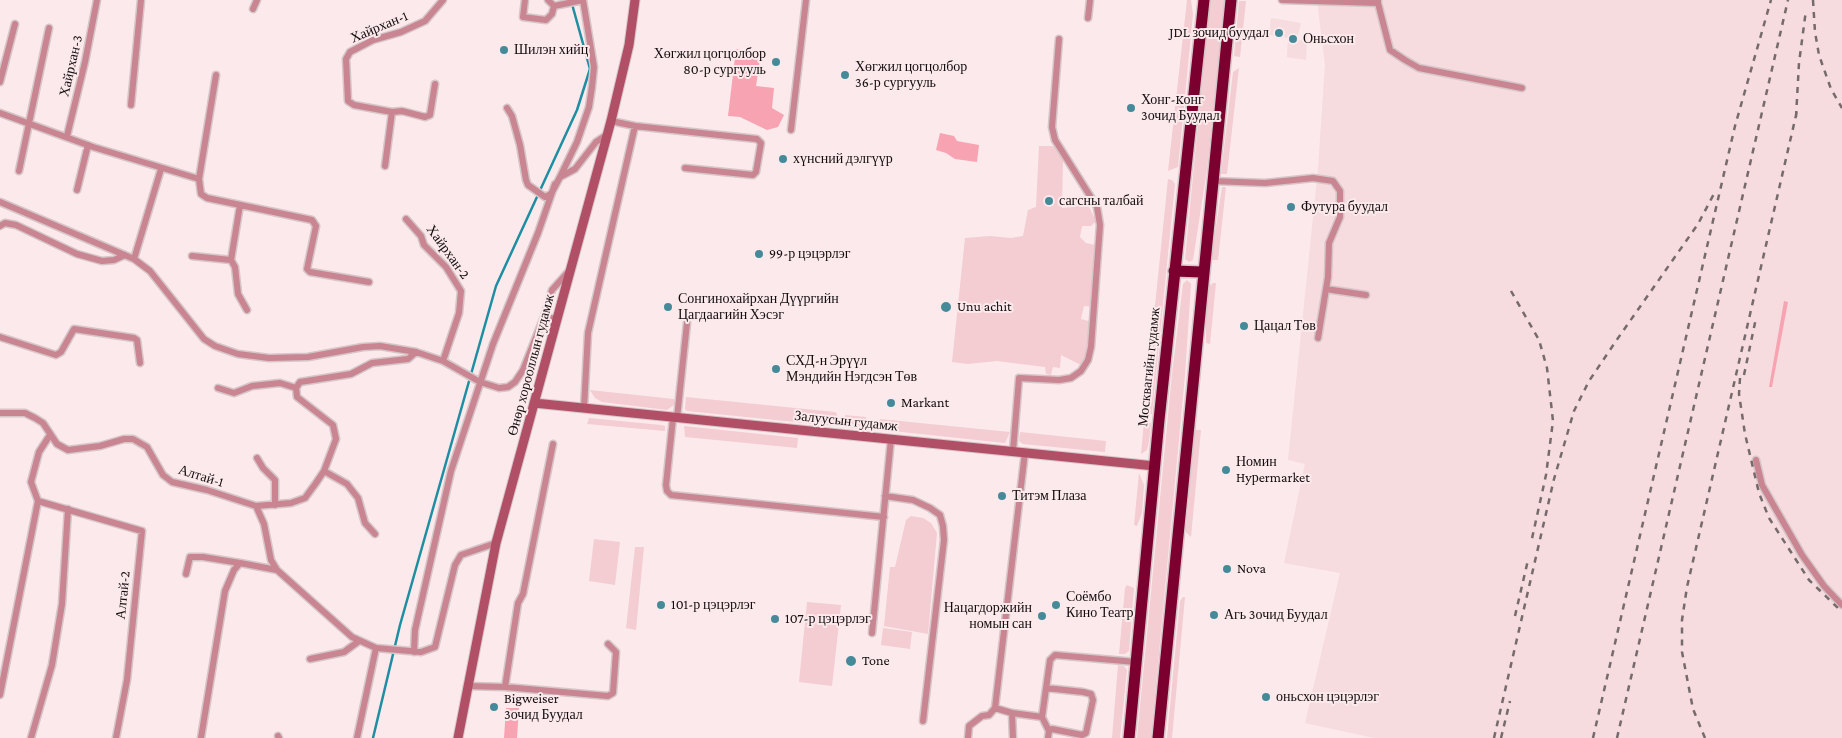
<!DOCTYPE html>
<html>
<head>
<meta charset="utf-8">
<style>
	body { margin:0 }
	canvas { display:block; background:#fbe9eb }
</style>
</head>
<body>
<canvas width="1842" height="738"></canvas>
<script>
const c = document.querySelector('canvas').getContext('2d');
c.lineJoin = 'round';
function fill(path, color) {
  c.fillStyle = color;
  c.fill(path, 'evenodd');
}
function toPath(rows) {
  const path = new Path2D();
  for (const r of rows) {
    path.moveTo(r[0], r[1]);
    for (let i = 2; i < r.length; i += 2) path.lineTo(r[i], r[i + 1]);
  }
  return path;
}
function trace(path, color, width, dash) {
  c.strokeStyle = color;
  c.lineWidth = width;
  c.lineCap = dash ? 'butt' : 'round';
  c.setLineDash(dash || []);
  c.stroke(path);
}
function drawText(font, color, halo, rows, align = 'center') {
  c.font = font + ' "Crimson Pro",serif';
  c.lineWidth = 4;
  c.setLineDash([]);
  c.textBaseline = 'middle';
  c.strokeStyle = halo;
  c.fillStyle = color;
  for (const [text, x, y, turn = 0] of rows) {
    c.save();
    c.translate(x, y);
    c.rotate((+turn || 0) * Math.PI / 180);
    c.textAlign = isNaN(turn) ? turn : align;
    if (halo) c.strokeText(text, 0, 0);
    c.fillText(text, 0, 0);
    c.restore();
  }
}
const built = toPath([
	[1317,0,1842,0,1842,738,1374,738,1305,723,1340,573,1284,563,1305,464,1288,460,1318,169,1325,65],
	[1271,18,1301,23,1297,40,1307,41,1306,60,1287,57,1288,38,1269,35]
]);
const green = toPath([
	[1187,0,1191,0,1193,14,1178,167,1168,171],
	[1210,0,1225,0,1207,169,1193,260,1189,262,1185,259],
	[1239,1,1246,1,1240,57,1234,56],
	[1239,68,1227,174,1221,174,1233,72],
	[1039,146,1052,146,1060,148,1063,158,1062,208,1073,207,1086,201,1096,221,1091,226,1082,226,1080,237,1086,243,1095,245,1093,259,1100,265,1094,307,1084,306,1081,319,1092,322,1083,366,1061,355,1060,368,1053,367,1051,375,1046,374,1045,367,997,361,968,364,952,362,965,238,990,236,1011,238,1023,236,1028,210,1036,207],
	[1168,179,1172,180,1175,184,1152,414,1144,413],
	[1222,187,1226,187,1218,260,1211,260],
	[1187,280,1191,284,1185,375,1151,738,1137,738,1172,374,1183,284],
	[1213,283,1216,283,1210,344,1206,343,1206,316,1209,286],
	[590,390,674,399,674,405,667,410,602,402,595,398],
	[686,397,835,412,837,414,836,424,834,426,687,411,685,409],
	[845,415,866,417,865,424,859,429,849,428,845,423],
	[589,418,661,425,665,426,665,431,587,424],
	[880,419,1010,432,1005,443,883,430,877,425],
	[1144,422,1151,423,1149,441,1147,450,1141,454],
	[684,426,798,438,797,448,685,437],
	[1195,430,1201,430,1191,537,1186,532,1186,528],
	[1020,432,1106,441,1105,452,1023,444,1019,441],
	[1139,473,1144,485,1142,513,1137,526,1134,525],
	[911,516,923,518,931,523,937,533,928,634,884,626,890,567,895,567,906,520],
	[594,539,620,542,615,585,589,581],
	[635,547,644,547,636,630,626,628],
	[1127,585,1134,588,1129,651,1125,654,1119,654,1125,588],
	[1183,597,1185,597,1172,738,1167,738,1180,601],
	[807,602,841,605,832,686,799,682],
	[883,628,912,632,910,649,881,645],
	[1118,665,1124,666,1127,670,1120,738,1112,738]
]);
const forest = toPath([
	[736,49,761,51,756,86,774,88,772,108,784,115,778,127,767,130,740,117,728,116],
	[940,133,954,136,957,141,979,145,977,162,955,159,946,153,936,150],
	[1784,301,1788,302,1772,387,1769,387],
	[506,708,519,708,517,738,504,738]
]);
const stream = toPath([
	[373,738,400,625,496,286,577,110,590,69,572,4]
]);
const street = toPath([
	[525,0,523,17,546,20,552,14,554,6],
	[548,0,554,6],
	[1282,0,1378,3,1378,0],
	[1378,3,1390,50,1405,60,1419,68,1522,88],
	[554,6,583,0],
	[253,9,257,0],
	[1088,18,1090,0],
	[216,75,199,179,201,194,207,198,312,220,316,226,307,269,310,272,369,282],
	[0,82,15,24],
	[131,105,141,0],
	[507,108,512,116,520,145,526,180,528,185,545,197,551,194,560,177,575,169,596,142,608,134],
	[392,112,402,111,425,117,430,115,435,84],
	[0,113,93,147,199,179],
	[611,121,635,126,757,139,761,143,756,172,753,175,685,168],
	[791,130,806,0],
	[67,136,85,62,97,0],
	[385,166,392,112,354,105,348,101,346,59,350,52,373,40,401,32,425,21,443,0],
	[19,171,49,28],
	[560,177,577,142,589,107,592,87,594,67,583,0],
	[1212,181,1265,183,1313,178,1333,181,1340,191,1340,217,1329,243,1328,277,1318,338],
	[77,190,88,145],
	[0,202,134,259,150,271,204,339,215,346,238,354,269,358,308,357,363,347,380,346,416,352,443,361,480,382,499,388,508,387,515,382,523,370,544,317,557,319],
	[240,205,231,260,235,267,238,294,247,310],
	[406,219,421,236,424,245,446,267,461,291,459,313,443,361],
	[0,226,5,223,16,225,77,254,102,261,114,260,125,255],
	[192,256,231,260],
	[134,259,161,169],
	[1326,289,1366,295],
	[544,317,552,290,569,271],
	[0,337,56,355,61,352,74,329,134,338,137,340,140,363],
	[218,388,234,393,252,386,280,383,296,388],
	[584,408,588,333,635,126],
	[0,413,25,413,35,418,43,423,57,444,68,450,100,446,124,439,133,439,147,447,163,475,172,482,207,490,256,506,291,503,305,498,316,483,324,471,336,439,333,425,297,397,296,388,300,382,351,374,372,363,408,359,416,352],
	[673,418,666,485,667,491,671,495,884,517],
	[677,418,687,323],
	[50,435,39,452,31,482,38,501,142,531,127,680,116,738],
	[1013,451,1019,378,1059,380,1071,378,1081,371,1088,360,1091,347,1100,225,1097,207,1055,140,1052,127,1059,39],
	[257,458,263,468,275,480,275,505],
	[1756,460,1762,485,1802,555,1824,586,1842,605],
	[324,471,347,484,358,498,365,523,375,534],
	[885,496,913,500,930,508,940,515,943,526,944,540,923,721],
	[256,506,264,524,271,560,277,570,352,637,376,648,421,652,435,647,455,565,461,555,496,543],
	[186,574,190,557,203,557,240,563],
	[872,633,891,439],
	[414,652,415,630,451,471,493,344,538,233,555,184],
	[310,659,344,652,359,641],
	[467,686,505,687,608,696,613,693,616,652,608,644],
	[505,687,518,603,523,594,553,444],
	[1046,688,1083,692,1091,694,1093,700,1086,733,1082,735,1052,729,1049,731,1048,738],
	[0,695,38,501],
	[995,708,1012,713,1013,738],
	[1012,713,1042,717,1049,731],
	[1042,717,1050,660,1055,655,1136,662],
	[278,736,279,738],
	[31,738,52,665,62,604,68,509],
	[201,738,225,591,234,570,240,563,277,570],
	[357,738,376,648],
	[968,738,969,726,982,716,989,715,995,708,1025,452]
]);
const secondary = toPath([
	[534,403,1155,466],
	[458,738,496,543,611,121,629,45,635,0]
]);
const highway = toPath([
	[1174,271,1202,272],
	[1129,738,1159,420,1204,0],
	[1158,738,1231,0]
]);
const rail = toPath([
	[1813,0,1815,32,1819,55,1831,89,1842,108],
	[1796,117,1799,63,1806,10],
	[1511,291,1539,340,1547,368,1553,421,1546,475,1531,543],
	[1744,375,1756,318],
	[1740,378,1739,394,1745,434,1759,493,1769,518,1809,580,1842,612],
	[1515,616,1528,560],
	[1494,738,1554,479,1574,411,1589,381,1616,341,1698,224,1716,190],
	[1501,738,1510,701],
	[1593,738,1735,126,1771,0],
	[1617,738,1788,0],
	[1705,738,1693,709,1682,652,1682,620,1687,587,1797,111]
]);
const markers = [
	[1279,33,5,"#458a98"],
	[1293,39,5,"#458a98"],
	[504,50,5,"#458a98"],
	[776,62,5,"#458a98"],
	[845,75,5,"#458a98"],
	[1131,108,5,"#458a98"],
	[783,159,5,"#458a98"],
	[1049,201,5,"#458a98"],
	[1291,207,5,"#458a98"],
	[759,254,5,"#458a98"],
	[668,307,5,"#458a98"],
	[946,307,6,"#458a98"],
	[1244,326,5,"#458a98"],
	[776,369,5,"#458a98"],
	[891,403,5,"#458a98"],
	[1226,470,5,"#458a98"],
	[1002,496,5,"#458a98"],
	[1227,569,5,"#458a98"],
	[661,605,5,"#458a98"],
	[1056,605,5,"#458a98"],
	[1214,615,5,"#458a98"],
	[1042,616,5,"#458a98"],
	[775,619,5,"#458a98"],
	[851,661,6,"#458a98"],
	[1266,697,5,"#458a98"],
	[494,707,5,"#458a98"]
];
const streetNames = [
	["Хайрхан-1",379,27,-23],
	["Хайрхан-3",71,66,-77],
	["Хайрхан-2",448,252,54],
	["Өнөр хорооллын гудамж",531,365,-75],
	["Москвагийн гудамж",1149,367,-84],
	["Залуусын гудамж",846,421,6],
	["Алтай-1",201,476,17],
	["Алтай-2",123,595,-84]
];
const poiNames = [
	["JDL зочид буудал",1269,33,"right"],
	["Оньсхон",1303,39],
	["Шилэн хийц",514,50],
	["Хөгжил цогцолбор",766,54,"right"],
	["80-р сургууль",766,70,"right"],
	["Хөгжил цогцолбор",855,67],
	["36-р сургууль",855,83],
	["Хонг-Kонг",1141,100],
	["3очид Буудал",1141,116],
	["хүнсний дэлгүүр",793,159],
	["сагсны талбай",1059,201],
	["Футура буудал",1301,207],
	["99-р цэцэрлэг",769,254],
	["Сонгинохайрхан Дүүргийн",678,299],
	["Цагдаагийн Хэсэг",678,315],
	["Unu achit",957,307],
	["Цацал Төв",1254,326],
	["СХД-н Эрүүл",786,361],
	["Мэндийн Нэгдсэн Төв",786,377],
	["Markant",901,403],
	["Номин",1236,462],
	["Hyрermarket",1236,478],
	["Титэм Плаза",1012,496],
	["Nova",1237,569],
	["Соёмбо",1066,597],
	["Кино Театр",1066,613],
	["101-р цэцэрлэг",671,605],
	["Нацагдоржийн",1032,608,"right"],
	["номын сан",1032,624,"right"],
	["Агь 3очид Буудал",1224,615],
	["107-р цэцэрлэг",785,619],
	["Tone",862,661],
	["оньсхон цэцэрлэг",1276,697],
	["Bigweiser",504,699],
	["3очид Буудал",504,715]
];
fill(built, '#f6dbdf');
fill(green, '#f3cdd2');
fill(forest, '#f8a3b2');
trace(stream, '#1e8ea2', 2.5);
trace(street, '#d6c6c8', 9);
trace(secondary, '#d6c6c8', 11);
trace(highway, '#d6c6c8', 14);
trace(street, '#c98591', 6);
trace(secondary, '#b04f65', 9);
trace(highway, '#7b0030', 11);
trace(rail, '#766b6c', 2.5, [6, 6]);
for (const [x, y, r, color] of markers) {
  const dot = new Path2D();
  dot.arc(x, y, r, 0, 2 * Math.PI);
  c.fillStyle = color;
  c.fill(dot);
  trace(dot, '#fbe9eb', 2);
}
drawText('14px', '#130d0e', '#fbe9eb', streetNames);
drawText('14px', '#130d0e', '#fbe9eb', poiNames, 'left');
</script>
</body>
</html>
